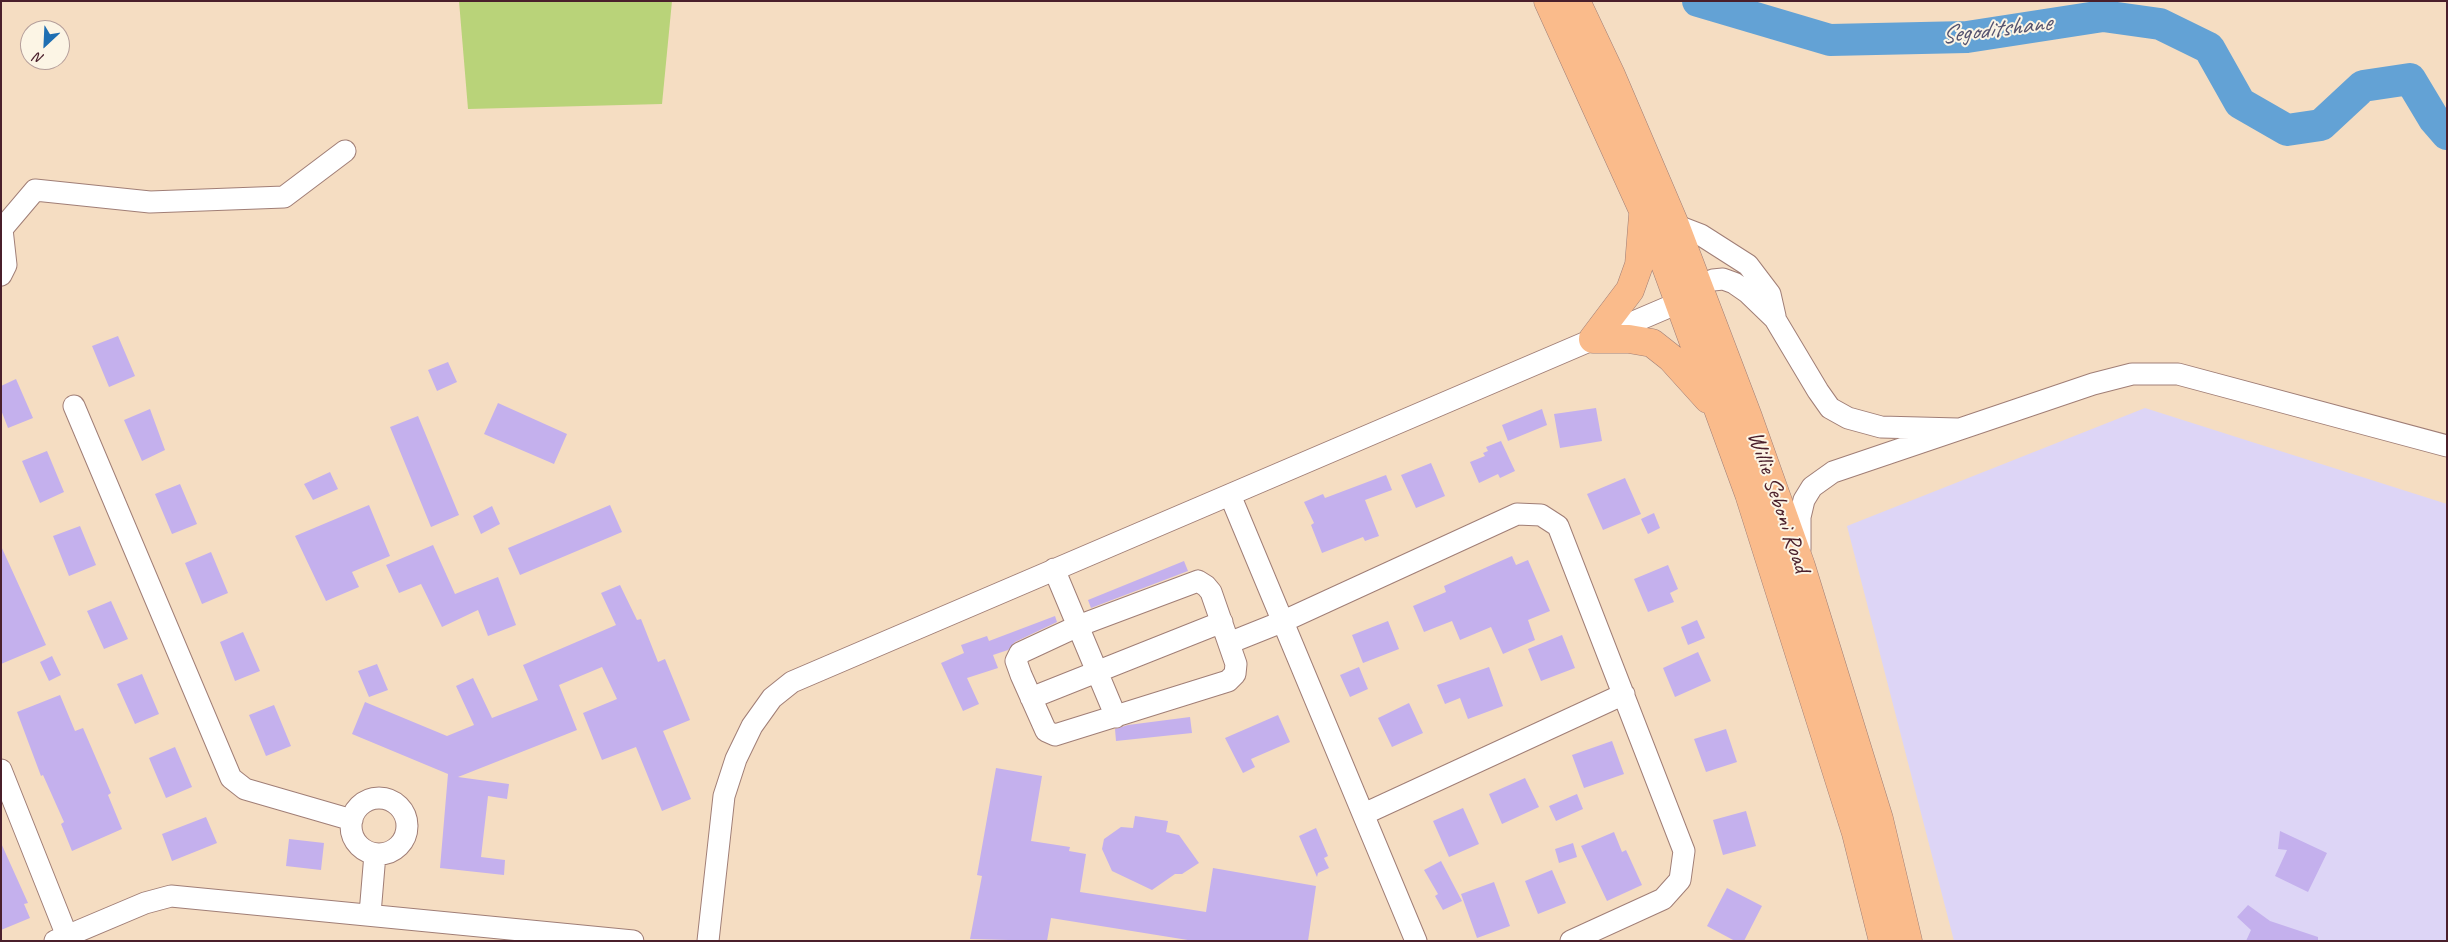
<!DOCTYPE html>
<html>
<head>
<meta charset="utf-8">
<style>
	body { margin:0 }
	#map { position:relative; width:2448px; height:942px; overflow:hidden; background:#f5ddc2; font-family:Caveat,sans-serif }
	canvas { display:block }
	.frame { position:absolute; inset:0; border:2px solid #4a1f2b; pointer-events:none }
	.north { position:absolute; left:20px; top:20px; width:50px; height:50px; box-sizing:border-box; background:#fcf5e5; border:1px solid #b59f9b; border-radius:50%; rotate:205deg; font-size:14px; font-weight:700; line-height:20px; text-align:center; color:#4a1f2b }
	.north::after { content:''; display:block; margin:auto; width:18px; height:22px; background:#1f6fb2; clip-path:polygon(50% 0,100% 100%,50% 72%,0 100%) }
</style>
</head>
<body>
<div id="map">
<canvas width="2448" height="942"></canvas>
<div class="frame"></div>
<div class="north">N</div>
</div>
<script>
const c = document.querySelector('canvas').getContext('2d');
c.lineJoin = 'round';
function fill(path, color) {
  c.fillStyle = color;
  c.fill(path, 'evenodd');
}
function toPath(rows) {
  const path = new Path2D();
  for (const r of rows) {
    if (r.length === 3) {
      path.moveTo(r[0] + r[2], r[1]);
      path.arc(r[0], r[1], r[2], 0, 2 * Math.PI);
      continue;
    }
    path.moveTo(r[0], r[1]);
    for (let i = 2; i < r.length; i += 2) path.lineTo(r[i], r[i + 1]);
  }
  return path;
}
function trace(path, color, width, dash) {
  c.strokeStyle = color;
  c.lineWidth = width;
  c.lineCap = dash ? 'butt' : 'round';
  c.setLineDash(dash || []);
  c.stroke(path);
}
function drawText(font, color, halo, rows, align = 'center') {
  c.font = font + ' Caveat,sans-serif';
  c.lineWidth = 4;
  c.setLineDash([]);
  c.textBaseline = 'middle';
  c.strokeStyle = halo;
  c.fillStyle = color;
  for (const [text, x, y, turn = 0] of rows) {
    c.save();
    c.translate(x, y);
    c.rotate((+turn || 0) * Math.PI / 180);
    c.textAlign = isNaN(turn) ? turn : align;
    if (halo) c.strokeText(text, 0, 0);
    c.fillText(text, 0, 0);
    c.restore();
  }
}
const built = toPath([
	[2145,408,2447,504,2447,941,1954,941,1847,526]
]);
const green = toPath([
	[459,1,672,1,662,104,468,109]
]);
const river = toPath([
	[1698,1,1830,40,1967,37,2103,16,2160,24,2209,48,2240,103,2287,130,2321,125,2363,86,2410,79,2434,119,2447,134]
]);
const building = toPath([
	[118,336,135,376,109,387,92,346],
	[448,362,457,382,437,391,428,370],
	[16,379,33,418,8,428,1,410,1,386],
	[498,403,567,434,554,464,484,434],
	[1596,408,1602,441,1560,448,1554,414],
	[150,409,165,450,142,461,124,420],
	[1542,409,1547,425,1508,441,1502,425],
	[418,416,459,515,431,527,390,427],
	[1501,441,1515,471,1500,478,1498,474,1479,483,1470,462,1485,456,1483,453,1488,451,1486,447],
	[47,451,64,492,40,503,22,461],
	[1431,463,1445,496,1416,508,1401,475],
	[330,472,338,489,313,500,304,484],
	[1386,475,1392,490,1365,500,1379,536,1365,541,1363,537,1322,553,1311,525,1314,523,1304,502,1323,494,1325,498],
	[1625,478,1641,514,1603,530,1587,494],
	[180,484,197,524,172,534,155,494],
	[369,505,390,556,352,572,359,587,326,601,295,536],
	[610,505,622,532,520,575,508,548],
	[492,506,500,524,481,534,473,516],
	[1654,513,1660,528,1648,534,1641,519],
	[80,526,96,565,69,576,53,536],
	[433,545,455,594,498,577,516,625,488,636,478,610,442,627,421,584,399,593,386,565],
	[1,546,46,645,1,664],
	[211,552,228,593,202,604,185,563],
	[1512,556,1516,565,1528,560,1550,611,1528,620,1535,640,1503,654,1491,627,1460,640,1452,621,1424,632,1413,606,1446,592,1444,586],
	[1184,561,1188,571,1091,608,1088,600],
	[1668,565,1678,589,1670,593,1674,602,1648,612,1634,579],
	[620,585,637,620,641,619,658,662,665,659,690,720,663,731,691,799,662,811,636,747,602,760,583,713,617,699,602,667,559,685,577,730,458,777,509,784,507,799,488,796,481,857,505,860,504,875,440,868,448,774,352,734,365,702,447,736,474,725,456,686,473,678,492,718,538,700,523,665,616,625,601,593],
	[111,601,128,639,104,649,87,611],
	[1055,616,1057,622,1015,642,1008,650,993,655,998,668,967,678,979,704,963,711,941,663,964,653,961,645,987,636,989,641],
	[1697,620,1705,638,1688,645,1681,627],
	[1388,621,1399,649,1363,663,1352,635],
	[243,632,260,671,235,681,220,642],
	[1562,635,1575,668,1541,681,1528,649],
	[1698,652,1711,681,1675,697,1663,668],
	[52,656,61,675,49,681,40,662],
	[377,664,388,690,369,697,358,671],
	[1359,667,1368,689,1350,697,1340,675],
	[1489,667,1503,706,1468,719,1460,698,1445,704,1437,685],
	[142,674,159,714,135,724,117,684],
	[60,695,75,731,83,728,111,793,108,795,122,829,72,851,61,824,64,822,43,775,41,776,17,712],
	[1409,703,1423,733,1392,747,1378,718],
	[274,705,291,746,266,756,249,715],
	[1278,715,1290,742,1251,759,1255,767,1243,773,1225,738],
	[1190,717,1192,733,1116,741,1115,729,1128,725],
	[1726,729,1737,762,1706,772,1694,739],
	[1612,741,1624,774,1584,788,1572,755],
	[175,747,192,787,166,798,149,758],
	[996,768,1042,776,1031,841,1070,847,1069,851,1086,854,1080,892,1206,912,1213,868,1316,886,1308,941,1194,941,1051,918,1047,941,970,939,982,876,977,875],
	[1525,778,1539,807,1502,824,1489,794],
	[1577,794,1583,809,1556,821,1549,806],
	[1463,808,1479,844,1449,857,1433,821],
	[1746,811,1756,846,1723,855,1713,820],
	[1135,816,1168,821,1166,832,1179,835,1199,863,1182,874,1175,874,1152,890,1112,871,1102,849,1104,839,1121,827,1133,828],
	[206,817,217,843,172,861,162,834],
	[1316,828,1328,856,1324,858,1329,868,1318,873,1317,877,1299,836],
	[2280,831,2327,853,2308,892,2275,876,2287,850,2278,849],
	[1614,832,1622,852,1626,850,1642,885,1607,901,1581,846],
	[289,839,324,843,321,870,286,866],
	[1,843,28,903,24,904,30,918,1,930],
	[1573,843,1577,857,1559,863,1555,849],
	[1441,861,1462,901,1443,910,1435,896,1438,894,1424,870],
	[1552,870,1566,903,1538,914,1525,881],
	[1494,882,1510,926,1477,938,1461,894],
	[1727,888,1762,906,1744,941,1735,941,1707,926],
	[2248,905,2270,921,2318,937,2318,941,2246,941,2251,930,2237,917]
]);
const minor = toPath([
	[1675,225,1701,235,1748,265,1770,294,1775,316],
	[1,275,6,265,2,229,35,190,150,202,284,197,345,151],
	[74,406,231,778,245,789,352,820],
	[1230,495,1416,941],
	[1800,549,1800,517,1804,500,1812,487,1833,472,2093,384,2132,374,2178,374,2447,446],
	[1054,569,1116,717],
	[1198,581,1206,586,1211,592,1236,664,1235,674,1228,681,1055,735,1046,731,1021,675,1016,661,1020,653,1078,626,1198,581],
	[1229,643,1284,621,1517,514,1541,515,1558,526,1684,851,1680,880,1663,899,1571,941],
	[1031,698,1222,622],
	[1,770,67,936],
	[379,826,28],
	[1364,814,1624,694],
	[370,914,375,854],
	[55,941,145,903,171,896,633,941],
	[708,941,724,796,736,759,752,726,772,698,792,682,1678,303,1697,286,1713,280,1723,279,1734,283,1747,292,1775,319,1818,391,1830,408,1848,418,1881,427,1958,429]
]);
const major = toPath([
	[1548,1,1656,239,1749,494,1856,833,1883,941],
	[1576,1,1611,75,1675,225,1748,417,1801,566,1879,819,1908,941],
	[1593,339,1629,339,1652,343,1671,358,1708,399],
	[1593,339,1630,290,1639,265,1643,215]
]);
const streetNames = [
	["Willie Seboni Road",1778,502,71]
];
const waterNames = [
	["Segoditshane",1996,30,-7]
];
fill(built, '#ddd5f6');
fill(green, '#b9d379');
trace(river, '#63a2d5', 32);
fill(building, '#c4b0ed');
trace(minor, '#a07e76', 23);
trace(major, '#a07e76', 29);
trace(minor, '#fff', 21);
trace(major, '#fabb8b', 28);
drawText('24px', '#4a1f2b', '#fcf5e5', streetNames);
drawText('italic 25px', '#54536f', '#fcf5e5', waterNames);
</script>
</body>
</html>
